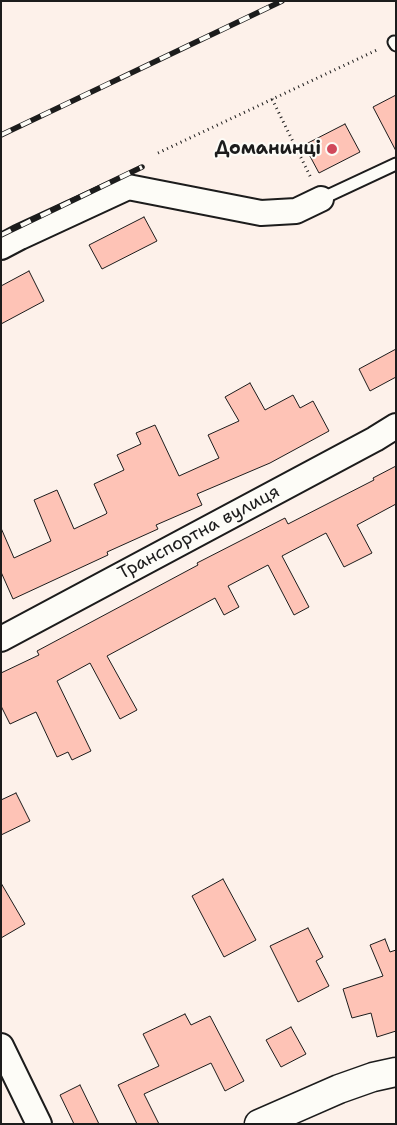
<!DOCTYPE html>
<html>
<head>
<meta charset="utf-8">
<style>
	body { margin:0 }
	#map { position:relative; width:397px; height:1125px; overflow:hidden; background:#fdf1ea; font-family:"Shantell Sans",sans-serif }
	canvas { display:block }
	.frame { position:absolute; inset:0; border:2px solid #1c1c1c; pointer-events:none }
</style>
</head>
<body>
<div id="map">
<canvas width="397" height="1125"></canvas>
<div class="frame"></div>
</div>
<script>
const c = document.querySelector('canvas').getContext('2d');
c.lineJoin = 'round';
function fill(path, color) {
  c.fillStyle = color;
  c.fill(path, 'evenodd');
}
function toPath(rows) {
  const path = new Path2D();
  for (const r of rows) {
    path.moveTo(r[0], r[1]);
    for (let i = 2; i < r.length; i += 2) path.lineTo(r[i], r[i + 1]);
  }
  return path;
}
function trace(path, color, width, dash) {
  c.strokeStyle = color;
  c.lineWidth = width;
  c.lineCap = dash ? 'butt' : 'round';
  c.setLineDash(dash || []);
  c.stroke(path);
}
function drawText(font, color, halo, rows, align = 'center') {
  c.font = font + ' "Shantell Sans",sans-serif';
  c.lineWidth = 4;
  c.setLineDash([]);
  c.textBaseline = 'middle';
  c.strokeStyle = halo;
  c.fillStyle = color;
  for (const [text, x, y, turn = 0] of rows) {
    c.save();
    c.translate(x, y);
    c.rotate((+turn || 0) * Math.PI / 180);
    c.textAlign = isNaN(turn) ? turn : align;
    if (halo) c.strokeText(text, 0, 0);
    c.fillText(text, 0, 0);
    c.restore();
  }
}
const building = toPath([
	[396,95,396,151,373,107,396,95],
	[345,124,360,152,319,173,304,145,345,124],
	[144,217,157,241,102,269,89,245,144,217],
	[29,271,44,301,1,324,1,286,29,271],
	[396,349,396,377,370,391,359,369,396,349],
	[250,383,265,410,293,395,300,408,313,401,329,431,270,463,197,494,202,505,156,525,158,529,107,552,108,555,13,599,1,572,1,528,14,558,51,541,34,500,57,490,74,529,106,514,107,513,94,484,124,470,117,455,141,444,136,433,155,425,179,476,219,458,208,435,239,421,225,397,250,383],
	[396,466,396,504,357,525,372,553,344,567,326,533,282,556,309,607,294,615,268,565,228,586,239,607,224,615,215,598,107,656,137,710,120,719,90,663,57,681,91,751,72,760,68,752,57,757,36,712,10,724,1,706,1,673,39,655,37,651,198,565,197,563,285,518,288,524,374,480,373,478,396,466],
	[16,793,30,821,1,835,1,800,16,793],
	[223,879,256,940,224,957,192,896,223,879],
	[1,883,25,924,1,938,1,883],
	[308,928,323,957,316,961,329,986,298,1002,270,946,308,928],
	[385,939,390,952,396,950,396,1031,377,1037,371,1013,352,1018,343,989,383,976,370,945,385,939],
	[185,1014,191,1025,210,1016,244,1081,225,1091,211,1063,144,1094,159,1124,137,1124,118,1085,159,1066,143,1034,185,1014],
	[291,1027,306,1054,281,1067,266,1040,291,1027],
	[80,1085,99,1124,74,1124,60,1095,80,1085]
]);
const path = toPath([
	[272,99,311,178],
	[158,153,379,49]
]);
const lane = toPath([
	[394,42,396,45],
	[321,199,396,164]
]);
const street = toPath([
	[1,247,20,237,128,187,261,213,296,211,321,199],
	[1,639,375,439,396,426],
	[1,1046,39,1124]
]);
const secondary = toPath([
	[259,1124,339,1089,373,1077,396,1072]
]);
const rail = toPath([
	[1,135,282,1],
	[1,235,142,167]
]);
const markers = [
	[332,149,6,"#d1495b"]
];
const poiNames = [
	["Доманинці",321,149]
];
const streetNames = [
	["Транспортна вулиця",199,533,-28]
];
fill(building, '#fec3b6');
trace(building, '#1c1c1c', 1);
trace(lane, '#1c1c1c', 15);
trace(street, '#1c1c1c', 28);
trace(secondary, '#1c1c1c', 31);
trace(path, '#1c1c1c', 3, [1, 4]);
trace(lane, '#fdfcf7', 11);
trace(street, '#fdfcf7', 24);
trace(secondary, '#fdfcf7', 28);
trace(rail, '#1c1c1c', 5.5);
trace(rail, '#fdfcf7', 4, [11]);
for (const [x, y, r, color] of markers) {
  const dot = new Path2D();
  dot.arc(x, y, r, 0, 2 * Math.PI);
  c.fillStyle = color;
  c.fill(dot);
  trace(dot, '#fdfcf7', 2);
}
drawText('bold 18px', '#1c1c1c', '#fdfcf7', poiNames, 'right');
drawText('18px', '#1c1c1c', '#fdfcf7', streetNames);
</script>
</body>
</html>
